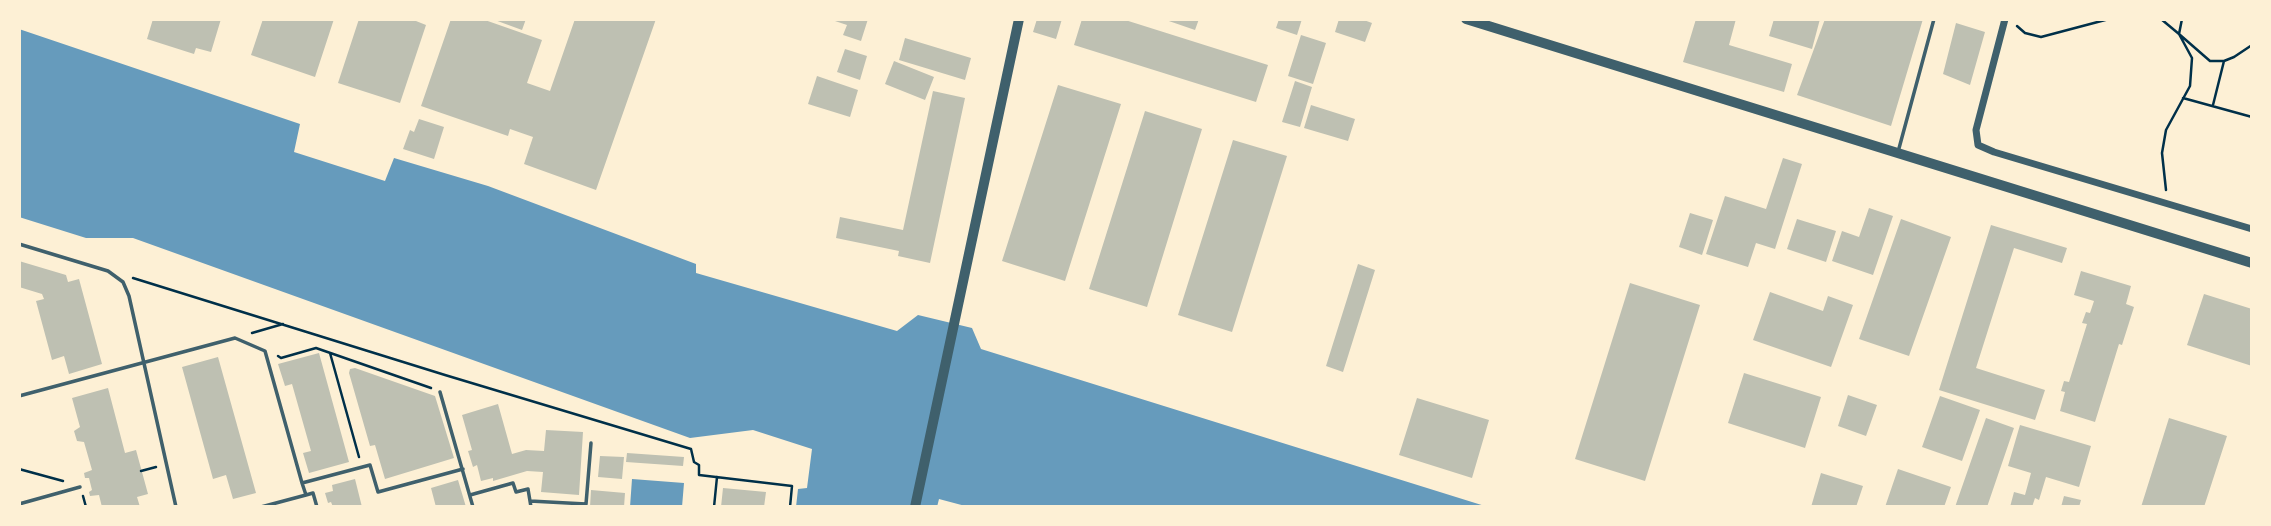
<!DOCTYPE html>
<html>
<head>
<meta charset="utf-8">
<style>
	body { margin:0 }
	#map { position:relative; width:2271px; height:526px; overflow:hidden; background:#fdf0d5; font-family:Manrope,sans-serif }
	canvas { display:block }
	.frame { position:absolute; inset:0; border:21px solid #fdf0d5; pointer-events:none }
</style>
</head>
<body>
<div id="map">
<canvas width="2271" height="526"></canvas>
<div class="frame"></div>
</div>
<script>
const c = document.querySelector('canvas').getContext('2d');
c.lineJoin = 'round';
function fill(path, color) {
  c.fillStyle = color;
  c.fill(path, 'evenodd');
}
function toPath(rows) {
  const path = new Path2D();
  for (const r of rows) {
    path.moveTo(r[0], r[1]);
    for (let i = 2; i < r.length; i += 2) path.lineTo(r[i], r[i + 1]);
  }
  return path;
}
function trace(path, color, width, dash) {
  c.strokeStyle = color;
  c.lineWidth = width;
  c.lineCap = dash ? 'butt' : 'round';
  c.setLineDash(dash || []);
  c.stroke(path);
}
const water = toPath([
	[19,29,300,124,294,152,385,181,394,158,488,186,696,264,696,273,897,331,918,315,972,328,981,349,1488,507,969,507,939,499,937,507,796,507,798,489,807,488,812,449,753,430,690,438,133,238,86,238,19,217],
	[632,479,684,483,682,507,630,507]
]);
const building = toPath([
	[153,19,221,19,211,52,196,48,194,54,147,39],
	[263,19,334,19,315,77,251,55],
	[359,19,411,19,426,25,400,103,338,83],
	[451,19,482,19,542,40,527,83,550,91,575,19,656,19,596,190,524,164,533,137,510,129,508,136,421,106],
	[492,19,526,19,522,30],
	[868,19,861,41,843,35,847,25,832,20],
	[1037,19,1062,19,1056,39,1033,32],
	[1082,19,1122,19,1268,65,1256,102,1074,45],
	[1163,19,1199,19,1195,30],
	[1279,19,1302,19,1297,35,1276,28],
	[1339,19,1361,19,1372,23,1365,42,1335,32],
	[1696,19,1736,19,1729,45,1792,64,1784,92,1683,62],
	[1774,19,1820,19,1812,49,1769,36],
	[1825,19,1923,19,1891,126,1797,95],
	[1956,23,1985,32,1970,85,1943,74],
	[1301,35,1326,43,1313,84,1288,76],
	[905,38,971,58,965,80,899,60],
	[845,49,867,56,860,80,837,72],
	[894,61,934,77,925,100,885,84],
	[817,76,858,90,850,117,808,104],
	[1295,81,1312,87,1300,127,1282,122],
	[1058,85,1121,104,1065,281,1002,261],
	[933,91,965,98,930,263,898,256,899,251,836,238,840,217,903,230],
	[1311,105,1355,119,1348,141,1304,128],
	[1145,111,1202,129,1147,307,1089,289],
	[419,119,444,127,434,159,403,149,410,130,414,132],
	[1233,140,1287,156,1232,332,1178,315],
	[1783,158,1802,164,1775,249,1756,243,1748,267,1706,254,1725,196,1766,209],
	[1869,208,1893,216,1873,275,1832,261,1842,231,1859,237],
	[1690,213,1713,220,1702,255,1679,247],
	[1797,219,1836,231,1826,262,1787,249],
	[1901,219,1951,237,1909,356,1859,339],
	[1991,225,2067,248,2062,263,2014,248,1976,368,2045,390,2035,420,1939,390],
	[19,261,66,275,68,282,79,279,102,364,69,374,64,356,52,360,36,301,44,299,42,294,19,287],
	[1358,264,1375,270,1343,372,1326,366],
	[2081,271,2131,286,2126,304,2134,307,2122,345,2119,344,2095,422,2060,411,2065,392,2061,391,2064,381,2069,382,2087,324,2082,323,2086,312,2090,313,2094,301,2074,295],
	[1630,283,1700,305,1645,481,1575,459],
	[1770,292,1823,311,1828,296,1853,305,1831,367,1753,340],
	[2204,294,2252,309,2252,366,2187,345],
	[319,353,349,462,309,473,303,453,311,451,292,384,285,386,278,364],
	[218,357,256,493,233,499,226,475,213,479,182,367],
	[355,368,435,396,454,458,385,479,375,445,370,446,349,373,350,369],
	[1744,373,1821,397,1805,448,1728,423],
	[108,388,125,453,136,450,148,494,137,497,140,507,102,507,99,495,90,496,89,492,92,490,89,478,85,478,84,473,92,470,84,442,77,441,74,431,80,427,72,398],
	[1848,395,1877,405,1866,436,1838,426],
	[1940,396,1980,410,1962,461,1922,447],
	[1417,398,1489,420,1472,478,1399,455],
	[498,404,512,454,526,450,544,451,546,430,583,432,579,495,541,492,543,472,527,471,493,481,493,478,481,481,477,465,473,467,468,451,472,450,462,415],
	[1986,418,2014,428,1987,507,1955,507],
	[2169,418,2227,436,2204,507,2141,507],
	[2020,425,2091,446,2079,487,2046,477,2039,500,2035,498,2032,507,2010,507,2014,492,2025,495,2031,473,2008,466],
	[627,453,684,457,683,466,626,462],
	[600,456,624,457,622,479,598,477],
	[1898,469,1951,487,1944,507,1885,507],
	[1821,473,1863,486,1856,507,1811,507],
	[355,479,362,507,333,507,331,502,328,503,325,493,333,491,332,485],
	[458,480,466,507,436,507,431,488],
	[723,488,766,492,764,507,721,507],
	[591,490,625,493,624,507,590,507],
	[2064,496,2081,500,2079,507,2061,507]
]);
const path = toPath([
	[2161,19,2179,34,2192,58,2190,86,2166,130,2162,153,2166,190],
	[2182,19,2179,34,2210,61,2224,61,2234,57,2252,45],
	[2017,26,2025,33,2041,37,2109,19],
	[2183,98,2252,117],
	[2213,105,2224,61],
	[133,278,445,375,691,449,694,462,699,465,699,475,792,486,790,507],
	[252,333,283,324],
	[330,353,359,457],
	[278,356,281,358,316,348,431,388],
	[19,469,63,481],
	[141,471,156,467],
	[83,496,86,507],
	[714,507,717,477]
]);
const service = toPath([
	[1898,152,1934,19],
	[19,244,108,271,123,282,129,296,176,507],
	[440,392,473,507],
	[19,396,235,338,265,351,302,483],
	[306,495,313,493,317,507],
	[470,495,513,483,516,492,528,489,531,507],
	[530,501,586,504,591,443],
	[19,504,80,487],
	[261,507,306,495,302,483,370,465,378,492,463,469]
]);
const minor = toPath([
	[2005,19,1976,130,1978,145,1994,152,2252,229]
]);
const tertiary = toPath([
	[1466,19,2252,263],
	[915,507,1019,19]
]);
fill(water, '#669bbc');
fill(building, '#bec0b2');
trace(path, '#003049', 2.5);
trace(service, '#3f606c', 3.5);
trace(minor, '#3f606c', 7);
trace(tertiary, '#3f606c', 10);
</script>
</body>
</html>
